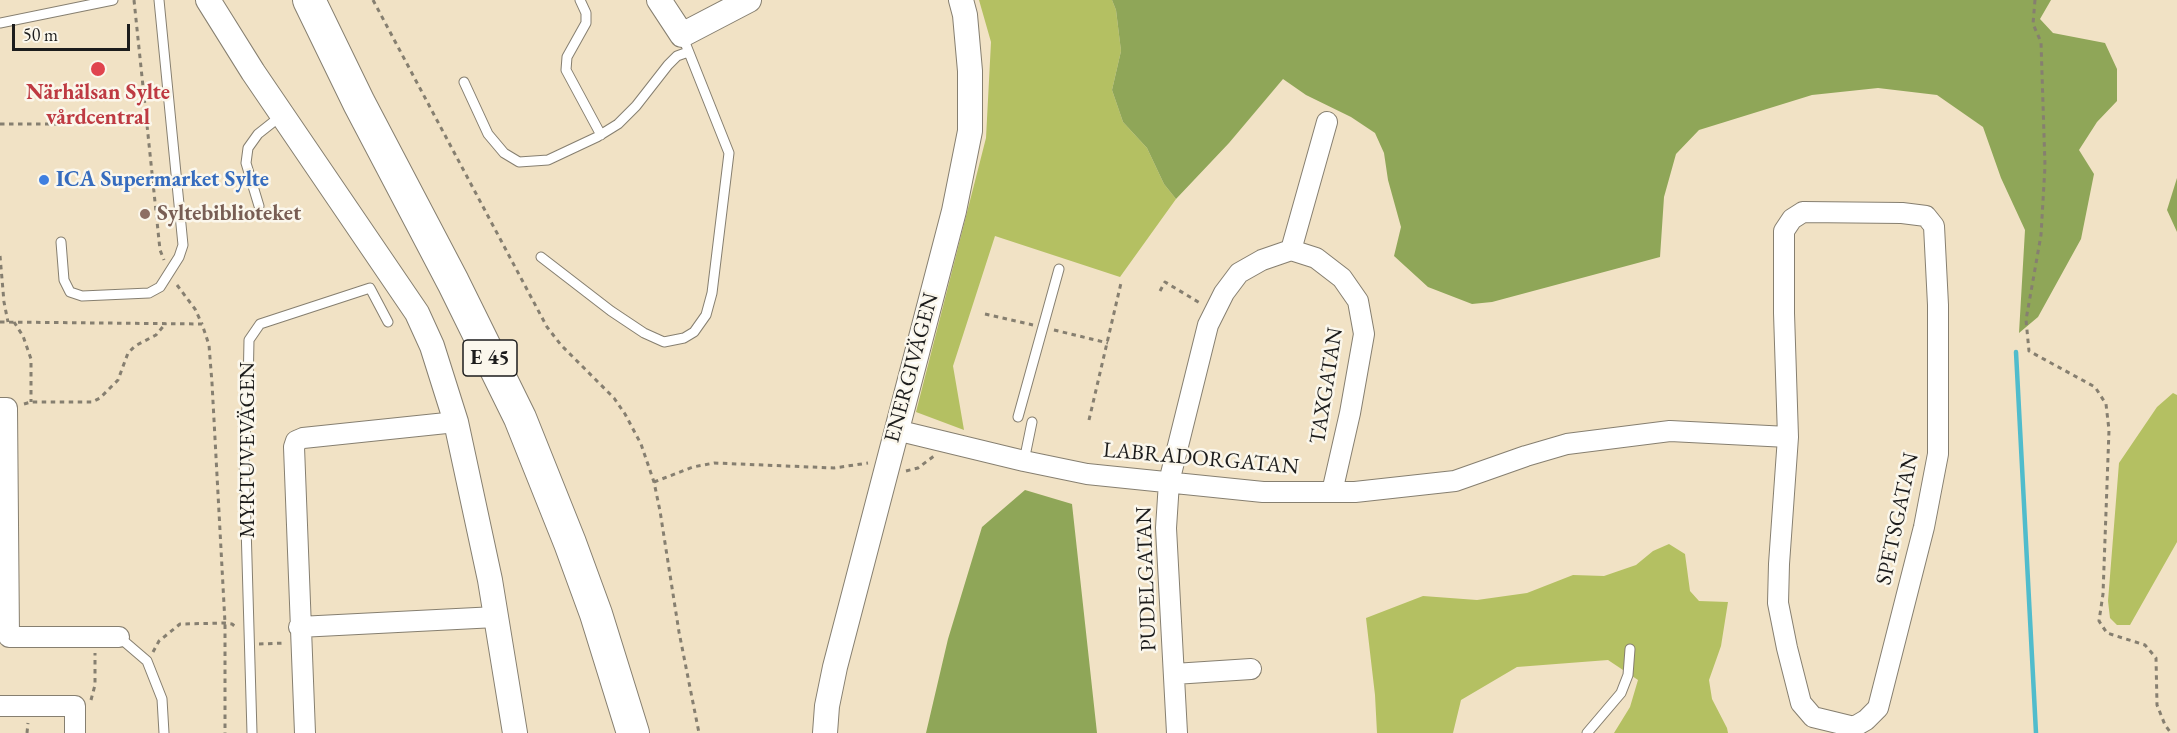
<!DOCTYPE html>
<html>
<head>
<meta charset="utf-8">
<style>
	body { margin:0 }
	#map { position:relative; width:2177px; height:733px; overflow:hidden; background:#f1e2c5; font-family:"EB Garamond",serif }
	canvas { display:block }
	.scale { position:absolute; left:12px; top:24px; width:118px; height:27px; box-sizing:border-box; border:3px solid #1c1c1c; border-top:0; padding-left:8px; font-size:18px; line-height:21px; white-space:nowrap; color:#1c1c1c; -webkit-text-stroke:4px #fbf7ec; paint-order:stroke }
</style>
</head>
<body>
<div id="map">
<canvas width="2177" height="733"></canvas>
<div class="scale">50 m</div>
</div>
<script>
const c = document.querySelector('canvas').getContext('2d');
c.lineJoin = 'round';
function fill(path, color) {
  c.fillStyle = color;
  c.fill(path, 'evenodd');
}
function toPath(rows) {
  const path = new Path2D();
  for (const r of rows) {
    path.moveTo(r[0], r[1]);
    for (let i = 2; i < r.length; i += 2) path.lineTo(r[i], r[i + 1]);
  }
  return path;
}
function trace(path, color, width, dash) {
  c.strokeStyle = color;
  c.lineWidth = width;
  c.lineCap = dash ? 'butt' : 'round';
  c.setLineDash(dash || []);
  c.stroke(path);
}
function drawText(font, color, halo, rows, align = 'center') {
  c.font = font + ' "EB Garamond",serif';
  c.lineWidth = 5;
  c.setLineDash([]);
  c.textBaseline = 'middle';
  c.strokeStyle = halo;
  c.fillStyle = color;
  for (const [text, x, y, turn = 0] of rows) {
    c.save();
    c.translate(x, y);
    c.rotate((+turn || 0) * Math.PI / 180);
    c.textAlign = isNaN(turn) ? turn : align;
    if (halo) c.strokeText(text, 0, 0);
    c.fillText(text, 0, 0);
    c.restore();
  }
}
const green = toPath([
	[979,0,1112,0,1116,10,1121,51,1112,90,1123,122,1147,148,1164,184,1176,199,1120,277,995,236,953,366,964,430,916,412,986,138,991,42],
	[2173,393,2177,395,2177,542,2130,625,2117,625,2110,618,2108,601,2119,463,2157,407],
	[1669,544,1685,554,1690,591,1699,601,1728,602,1721,646,1709,680,1712,699,1727,728,1728,733,1614,733,1630,707,1638,680,1608,660,1517,667,1461,700,1453,733,1377,733,1375,695,1366,618,1423,596,1477,600,1527,593,1573,575,1604,576,1636,565,1653,551]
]);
const forest = toPath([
	[1112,0,2051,0,2040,19,2053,33,2105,43,2117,69,2117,101,2097,122,2079,150,2094,174,2081,239,2038,317,2019,333,2025,230,2001,178,1983,127,1937,95,1878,88,1812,95,1699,130,1676,154,1664,197,1660,257,1492,302,1472,304,1428,287,1394,256,1401,227,1388,180,1384,153,1375,133,1351,117,1306,95,1283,79,1229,143,1176,199,1164,184,1147,148,1123,122,1112,90,1121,51,1116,10],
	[2177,178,2177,232,2167,210],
	[1025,490,1072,504,1097,733,926,733,948,639,982,527]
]);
const stream = toPath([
	[2016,352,2036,733]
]);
const path = toPath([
	[134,0,160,250,164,260],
	[373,0,547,327,561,345,614,398,625,414,641,444,654,482,660,511,679,632,699,733],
	[2035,0,2033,24,2041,42,2045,166,2041,235,2026,320,2029,351,2095,387,2106,404,2109,430,2103,594,2099,621,2107,633,2145,645,2156,658,2157,705,2165,725,2171,733],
	[0,124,59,124],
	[0,256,4,302,8,322],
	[177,285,195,309,202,324],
	[1160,291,1165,282,1200,303],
	[985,314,1033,325],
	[0,322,202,324,209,345,212,383,225,623,225,733],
	[14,322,23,336,31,359,31,402],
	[1054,330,1108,343],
	[24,404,31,402,92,402,100,398,118,380,128,353,135,346,156,335,166,323],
	[1089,420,1121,283],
	[906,471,918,468,934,456],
	[654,482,693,467,714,463,834,468,868,463],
	[259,644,286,643],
	[153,652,159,641,180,624,225,623,232,624,237,628],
	[91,700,95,685,95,653],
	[27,733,28,723]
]);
const service = toPath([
	[580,0,586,13,586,23,567,57,566,70,601,135],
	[0,23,113,0],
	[464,82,488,134,504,153,519,162,548,160,597,137,618,124,636,106,668,65,677,56,688,52],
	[259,206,246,163,248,148,258,134,282,115],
	[61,242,64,280,70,292,82,296,149,293,160,287,179,257,183,245,159,0],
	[541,257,611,311,644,333,664,342,684,338,694,332,706,315,712,293,729,153,682,35],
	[1018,417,1059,269],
	[1024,461,1032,422],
	[119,637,147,661,162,699,164,733],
	[252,733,244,456,248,389,249,340,260,324,370,288,388,322],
	[1587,733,1621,693,1628,675,1630,649]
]);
const minor = toPath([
	[1803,212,1902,213,1926,216,1934,226,1938,305,1938,454,1924,527,1878,708,1866,720,1854,727,1813,717,1801,703,1787,648,1778,603,1779,564,1788,437,1784,313,1784,231,1792,219,1803,212],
	[1291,250,1327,122],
	[0,408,7,408,9,637,119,637],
	[896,430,1024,461,1087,474,1263,492,1355,492,1455,481,1526,456,1567,444,1670,431,1788,437],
	[299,627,496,617],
	[1174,674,1251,669],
	[0,706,75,706,75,733],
	[305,733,294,447,296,441,303,438,456,422],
	[1177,733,1166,528,1169,482,1208,325,1224,293,1239,273,1262,260,1291,250,1316,258,1342,278,1358,301,1364,334,1350,413,1332,492]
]);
const tertiary = toPath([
	[208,0,253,72,417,313,432,346,456,422,490,580,515,733],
	[659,0,682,35,749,0],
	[825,733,827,706,835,667,954,211,970,131,970,71,965,15,961,0]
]);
const trunk = toPath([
	[309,0,359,103,453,282,520,418,570,543,596,614,633,733]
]);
const markers = [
	[98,69,8,"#e0444e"],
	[44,180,6,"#3f7fe0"],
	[145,214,6,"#8d6e63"]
];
const shields = [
	[490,358,54]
];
const shieldNames = [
	["E 45",490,358]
];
const healthNames = [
	["Närhälsan Sylte",98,93],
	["vårdcentral",98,118]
];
const shopNames = [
	["ICA Supermarket Sylte",56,180]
];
const educationNames = [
	["Syltebiblioteket",157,214]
];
const streetNames = [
	["ENERGIVÄGEN",912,368,-75],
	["TAXGATAN",1327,386,-81],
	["MYRTUVEVÄGEN",248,450,-90],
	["LABRADORGATAN",1201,459,5],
	["SPETSGATAN",1898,519,-78],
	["PUDELGATAN",1147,579,-92]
];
fill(green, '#b4c062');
fill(forest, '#8fa658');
trace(stream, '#50bccc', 4.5);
trace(service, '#867f70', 11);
trace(minor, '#867f70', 22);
trace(tertiary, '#867f70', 26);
trace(trunk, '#867f70', 34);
trace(path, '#867f70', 3, [4.5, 4.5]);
trace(service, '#fff', 9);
trace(minor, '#fff', 20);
trace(tertiary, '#fff', 24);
trace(trunk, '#fff', 32);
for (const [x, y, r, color] of markers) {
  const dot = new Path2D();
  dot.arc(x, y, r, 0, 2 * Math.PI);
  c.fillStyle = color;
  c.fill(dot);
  trace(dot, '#fbf7ec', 2);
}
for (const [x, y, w] of shields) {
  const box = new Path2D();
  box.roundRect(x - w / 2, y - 18, w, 36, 4.5);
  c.fillStyle = '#fbf7ec';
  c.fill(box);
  trace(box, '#1c1c1c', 1.5);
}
drawText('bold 21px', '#1c1c1c', null, shieldNames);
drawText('bold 22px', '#be3a42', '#fbf7ec', healthNames);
drawText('bold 22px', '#366cbe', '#fbf7ec', shopNames, 'left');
drawText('bold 22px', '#785e54', '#fbf7ec', educationNames, 'left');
drawText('22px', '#1c1c1c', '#fbf7ec', streetNames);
</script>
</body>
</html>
